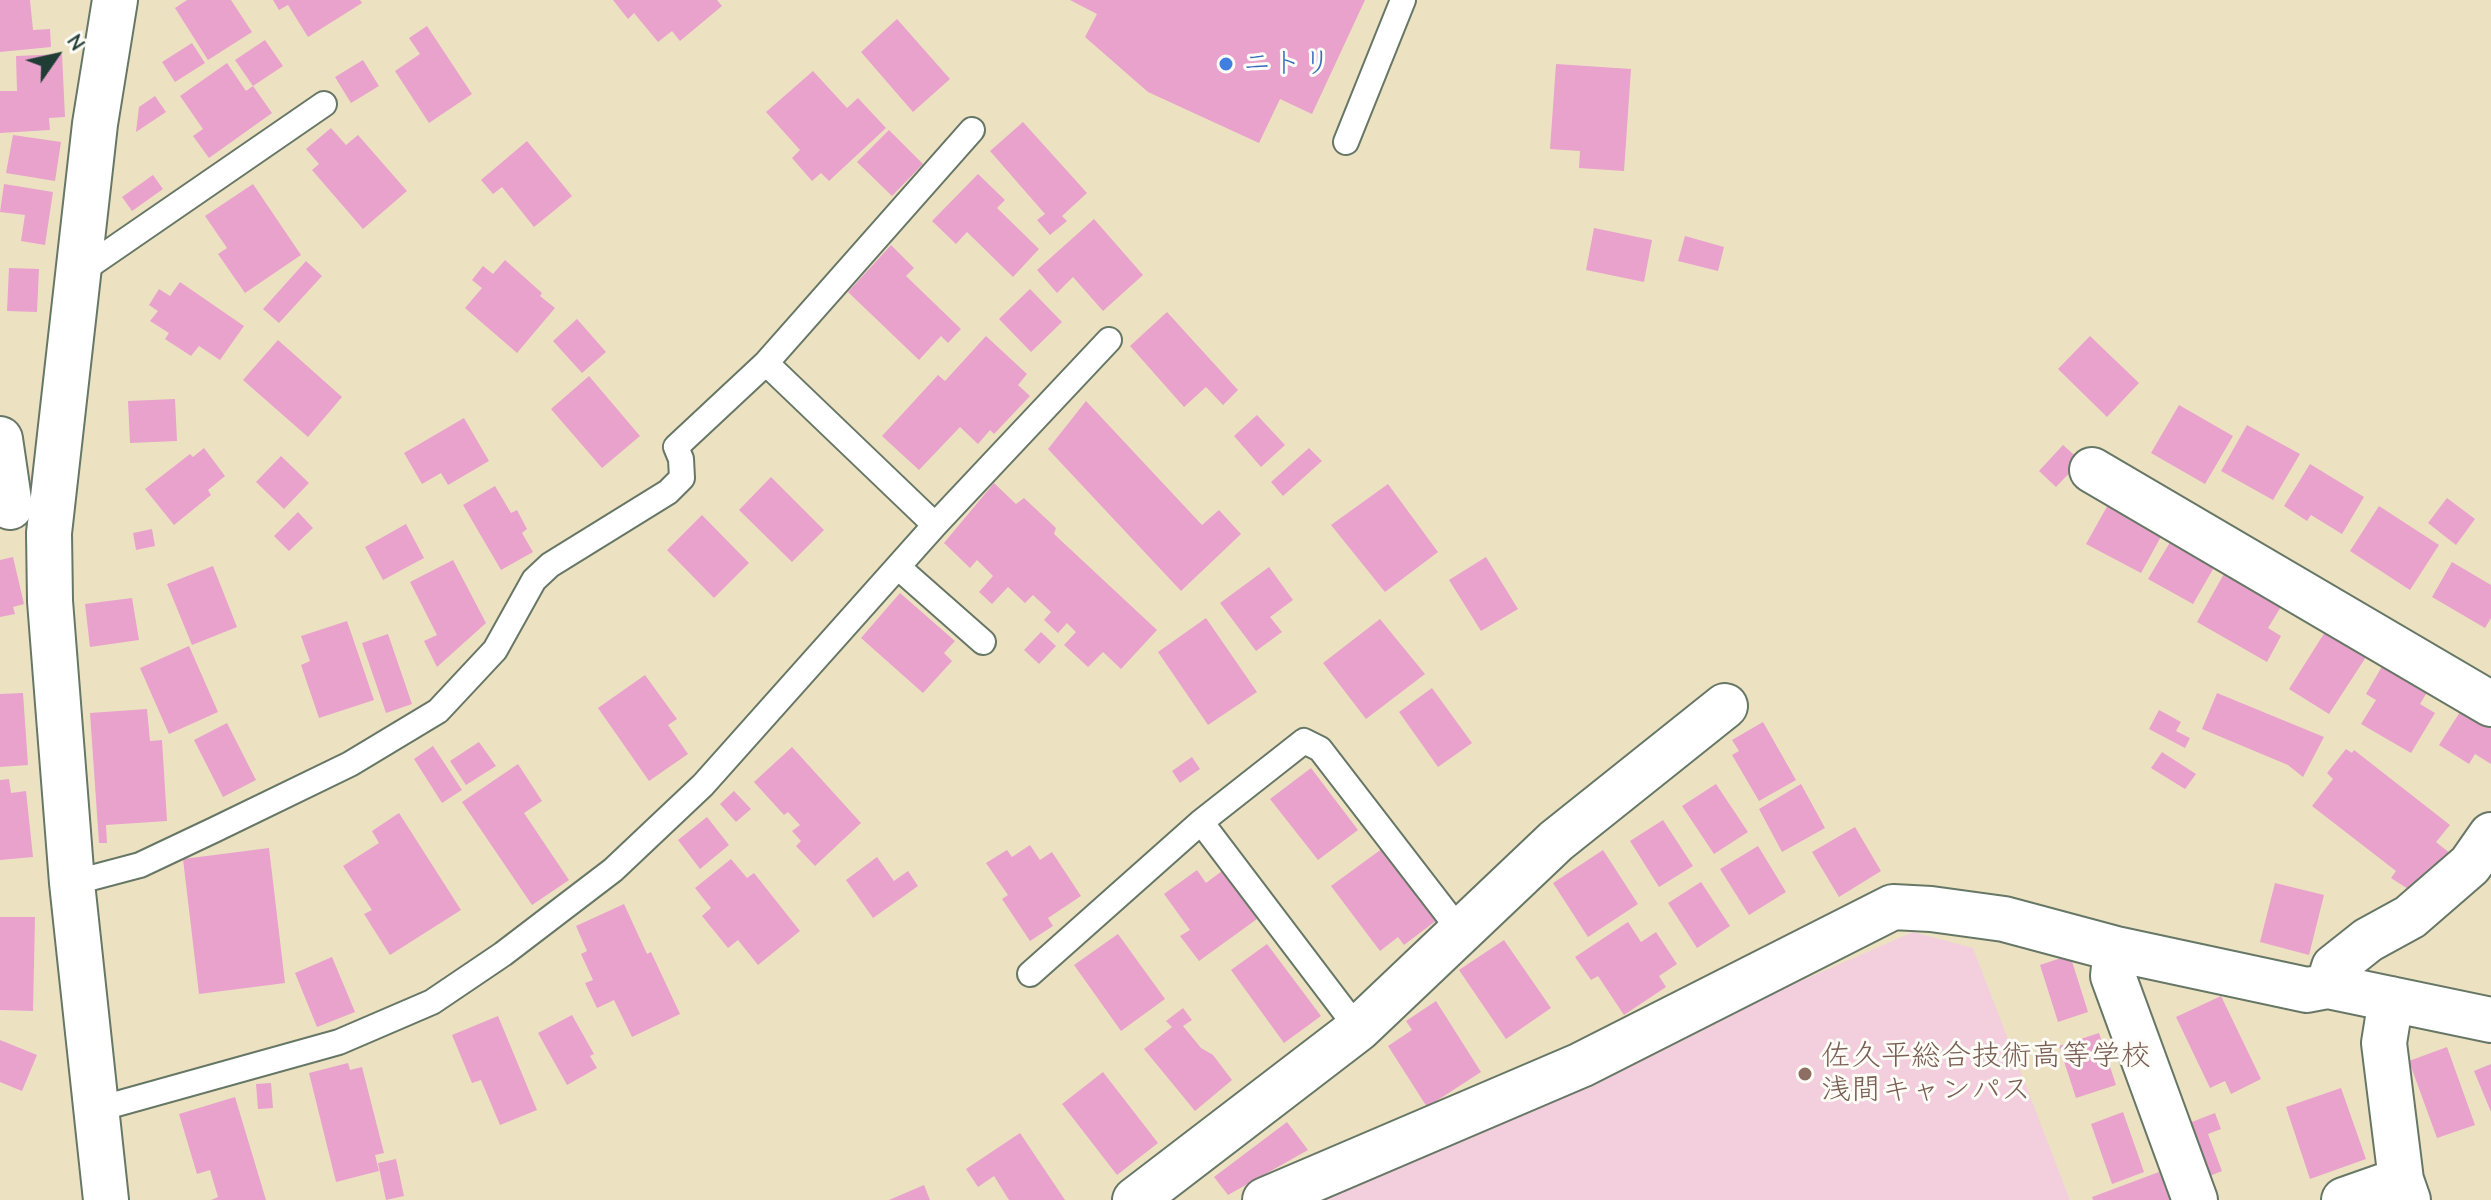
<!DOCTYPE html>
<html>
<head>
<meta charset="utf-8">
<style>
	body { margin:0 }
	#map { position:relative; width:2491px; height:1200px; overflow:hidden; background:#ece2c2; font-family:"Comic Neue",sans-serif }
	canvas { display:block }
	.north { position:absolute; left:16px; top:16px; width:80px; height:80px; -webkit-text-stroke:6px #fdfcf7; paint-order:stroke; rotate:56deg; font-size:22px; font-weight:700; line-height:32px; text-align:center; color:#1f3d34 }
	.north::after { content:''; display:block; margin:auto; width:28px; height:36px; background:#1f3d34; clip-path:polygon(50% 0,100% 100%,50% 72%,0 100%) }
</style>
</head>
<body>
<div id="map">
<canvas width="2491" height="1200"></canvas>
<div class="north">N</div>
</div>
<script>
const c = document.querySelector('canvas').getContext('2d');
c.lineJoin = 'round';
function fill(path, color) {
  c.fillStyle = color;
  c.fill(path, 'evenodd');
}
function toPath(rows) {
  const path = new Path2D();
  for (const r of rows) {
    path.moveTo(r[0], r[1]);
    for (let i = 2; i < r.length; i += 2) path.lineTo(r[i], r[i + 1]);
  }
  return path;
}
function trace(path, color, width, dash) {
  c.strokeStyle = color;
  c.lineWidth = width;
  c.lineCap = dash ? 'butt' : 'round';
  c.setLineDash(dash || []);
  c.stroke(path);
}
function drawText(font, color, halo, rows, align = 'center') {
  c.font = font + ' "Comic Neue","Klee One",sans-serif';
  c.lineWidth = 6;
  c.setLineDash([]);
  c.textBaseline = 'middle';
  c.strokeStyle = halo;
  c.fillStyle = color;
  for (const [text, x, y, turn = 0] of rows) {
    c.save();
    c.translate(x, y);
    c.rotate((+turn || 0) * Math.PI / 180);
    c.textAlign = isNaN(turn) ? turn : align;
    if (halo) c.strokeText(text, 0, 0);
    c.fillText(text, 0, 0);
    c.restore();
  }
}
const built = toPath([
	[1913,932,1973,948,2070,1200,1299,1200]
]);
const building = toPath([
	[0,0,30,0,33,30,50,29,51,47,0,52],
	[187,0,231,0,252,32,208,60,175,8],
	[273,0,360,0,362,3,308,37,288,5,279,10],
	[613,0,717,0,722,6,680,41,672,31,658,42,634,13,628,19],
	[1070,0,1365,0,1312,114,1280,99,1259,143,1148,92,1085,37,1097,14],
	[897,19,950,79,913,112,861,52],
	[427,26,472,94,429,123,395,71,420,54,409,38],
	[265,40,283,66,253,86,235,60],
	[192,43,205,63,175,82,162,62],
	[62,54,65,117,49,118,50,130,0,133,0,91,17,91,16,56],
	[363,60,379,86,351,103,335,77],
	[227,63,246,91,253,86,272,113,209,158,193,136,203,129,180,96],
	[1556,64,1631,69,1624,171,1579,168,1580,151,1550,149],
	[813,71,847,108,858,98,886,128,829,181,821,173,812,181,792,158,800,150,766,112],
	[155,96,166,112,136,132,139,107],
	[1023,122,1087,193,1062,216,1067,221,1050,235,1037,220,1045,214,990,151],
	[331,128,346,145,358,135,407,191,363,229,312,170,319,164,306,149],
	[889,130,923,164,892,196,857,162],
	[13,135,61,142,55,181,6,173],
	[527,141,572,196,534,227,502,187,493,194,481,180],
	[978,174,1005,200,997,208,1039,249,1013,277,967,232,956,244,932,221],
	[153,175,163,189,132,211,122,197],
	[4,184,53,192,45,245,21,241,25,215,0,212],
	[253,184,301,255,245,293,218,254,227,248,205,216],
	[1094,219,1143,275,1103,311,1073,277,1057,293,1037,270],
	[1594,228,1652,240,1644,282,1586,270],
	[1685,236,1724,247,1718,271,1678,261],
	[891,245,914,268,906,276,961,329,948,343,941,336,919,360,848,292],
	[505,260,542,293,540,296,555,308,517,353,465,308,482,288,472,280,483,266,493,274],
	[306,261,322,276,279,323,263,309],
	[9,268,39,269,37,312,7,311],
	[180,282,244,326,220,360,199,346,191,356,165,339,169,333,150,321,158,311,149,305,159,289,170,296],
	[1030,289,1062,322,1031,352,999,319],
	[1167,312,1238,390,1223,405,1206,387,1184,407,1130,346],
	[577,319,606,352,582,373,553,341],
	[986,336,1027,374,1018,385,1030,396,994,434,990,430,978,444,960,427,919,470,882,436,938,375,945,381],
	[2090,336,2139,383,2107,417,2058,369],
	[278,340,342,397,308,437,243,380],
	[589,376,640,436,602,468,551,409],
	[175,399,177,441,130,443,128,401],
	[1086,401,1202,525,1219,510,1241,534,1181,591,1048,449],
	[2179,405,2233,436,2205,484,2151,453],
	[1257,415,1285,445,1261,467,1234,436],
	[464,418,489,461,448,485,441,473,422,484,404,453],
	[2247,425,2300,454,2273,500,2221,471],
	[2063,445,2081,461,2056,487,2039,471],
	[204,448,225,476,208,490,211,495,174,525,145,489,190,454,193,457],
	[1309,448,1322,461,1283,496,1271,482],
	[281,456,309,483,284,509,256,482],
	[2310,464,2364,497,2342,534,2311,515,2307,521,2284,506],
	[771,477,824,530,792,562,739,510],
	[994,483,1016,504,1024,498,1056,528,1054,534,1157,630,1121,669,1103,652,1088,667,1064,645,1076,632,1067,623,1058,633,1044,620,1051,612,1033,595,1025,603,1008,587,992,604,979,592,993,576,977,560,970,568,944,543],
	[1388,484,1438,552,1385,592,1331,525],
	[495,486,511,513,517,510,527,529,522,533,533,552,501,570,463,505],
	[2447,498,2475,519,2456,545,2428,523],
	[2109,503,2163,533,2141,573,2086,544],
	[2379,506,2439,545,2410,590,2350,551],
	[298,512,313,528,289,551,274,536],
	[702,515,749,563,714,598,667,550],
	[406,524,424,558,383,580,365,547],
	[152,529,155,546,136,550,133,533],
	[2172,539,2216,564,2193,604,2148,579],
	[13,557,24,604,13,607,15,614,0,617,0,560],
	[1486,557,1518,609,1481,631,1449,580],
	[453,560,486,623,437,667,424,641,437,635,410,582],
	[2452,562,2491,585,2491,618,2485,628,2432,597],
	[213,566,237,627,192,645,167,584],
	[1269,567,1293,600,1270,617,1282,632,1256,651,1220,603],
	[2225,572,2282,605,2268,628,2281,636,2267,662,2197,622],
	[900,593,955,641,944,653,952,661,923,693,861,638],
	[132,598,139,640,90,647,85,604],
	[1206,618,1257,692,1208,725,1158,652],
	[1380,619,1425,674,1366,719,1323,663],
	[347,621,374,700,319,718,301,665,310,661,301,636],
	[1041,632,1056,646,1039,664,1024,650],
	[2325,632,2366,657,2329,714,2289,689],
	[388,634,412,704,386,713,362,643],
	[189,646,218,712,169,734,140,668],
	[2384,663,2429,689,2420,704,2435,713,2411,753,2361,724,2376,700,2366,694],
	[645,675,677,719,668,725,688,754,649,781,598,708],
	[1432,688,1472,743,1438,767,1399,712],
	[23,693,28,765,0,767,0,694],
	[2217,693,2324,737,2303,777,2288,765,2202,729],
	[2465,704,2491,720,2491,764,2475,754,2469,764,2439,745],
	[147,709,150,741,162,740,167,821,106,825,107,843,99,843,90,713],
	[2159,710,2181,722,2176,731,2190,738,2185,748,2149,729],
	[1763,722,1796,780,1759,801,1732,755,1739,751,1732,740],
	[227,723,256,780,223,797,194,740],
	[479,742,496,766,466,785,450,761],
	[433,746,462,790,442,803,414,759],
	[792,747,861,823,815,866,796,846,801,841,792,831,800,825,788,812,784,815,754,782],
	[2346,749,2352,753,2354,750,2450,825,2436,842,2451,854,2419,896,2391,878,2396,871,2312,806,2333,779,2327,773],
	[2162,752,2196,774,2185,789,2151,768],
	[1192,757,1200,769,1180,783,1172,771],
	[518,764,542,801,524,813,569,880,532,905,462,802],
	[1311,768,1358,830,1318,860,1270,799],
	[9,779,11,793,26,791,33,857,0,860,0,780],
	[1716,784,1748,832,1714,854,1682,806],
	[1801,784,1825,828,1782,852,1759,809],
	[734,791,751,809,736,822,720,804],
	[399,813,461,910,390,955,364,914,372,910,343,866,379,843,372,831],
	[707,817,729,845,700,869,678,840],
	[1663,820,1693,866,1659,887,1630,841],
	[1855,827,1881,871,1839,897,1812,852],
	[1030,845,1040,860,1052,852,1081,896,1048,918,1053,926,1030,941,1002,899,1008,895,986,863,1007,850,1012,857],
	[1758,846,1786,892,1749,915,1720,869],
	[269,848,285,983,199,994,183,859],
	[1383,848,1437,920,1404,945,1398,937,1380,951,1331,886],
	[1603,850,1638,904,1588,937,1553,883],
	[877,857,894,881,908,871,918,886,873,918,846,880],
	[731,859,747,878,754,873,800,931,758,965,738,940,728,948,702,916,711,908,695,888],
	[1197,870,1206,883,1222,871,1257,919,1199,961,1180,936,1190,930,1164,894],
	[1701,882,1730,926,1697,948,1668,903],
	[2275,883,2324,895,2309,955,2260,942],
	[624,904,647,954,651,952,680,1014,632,1037,614,1000,597,1008,585,983,593,980,581,954,587,951,576,926],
	[0,917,35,917,33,1011,0,1010],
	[1628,922,1641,942,1656,932,1677,964,1659,976,1666,987,1624,1015,1598,976,1591,980,1575,957],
	[1118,934,1165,999,1121,1031,1074,965],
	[1504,940,1551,1008,1506,1039,1459,970],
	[1267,944,1321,1016,1284,1043,1231,970],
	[2070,955,2088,1012,2058,1022,2040,965],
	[332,957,355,1012,317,1027,295,973],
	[2221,996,2261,1079,2231,1094,2225,1081,2210,1088,2176,1017],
	[1436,1001,1481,1072,1427,1107,1388,1046,1412,1030,1406,1021],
	[1183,1008,1192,1020,1183,1026,1201,1048,1213,1055,1232,1080,1195,1111,1144,1049,1172,1027,1166,1021],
	[572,1015,594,1054,590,1056,597,1068,567,1085,538,1033],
	[498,1016,537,1110,500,1125,481,1080,472,1083,452,1035],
	[2099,1033,2116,1085,2076,1098,2059,1046],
	[0,1040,37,1055,22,1091,0,1082],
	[2447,1047,2475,1125,2437,1138,2409,1061],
	[348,1063,350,1070,362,1067,384,1153,375,1155,379,1171,336,1182,309,1073],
	[2491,1064,2491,1112,2474,1071],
	[1103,1072,1158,1143,1117,1175,1062,1104],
	[271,1083,273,1108,258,1109,256,1084],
	[2341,1088,2366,1159,2310,1179,2286,1107],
	[235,1097,266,1200,211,1200,218,1197,210,1170,197,1174,179,1114],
	[2123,1112,2144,1172,2112,1184,2091,1124],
	[2215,1113,2221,1129,2208,1134,2222,1171,2207,1177,2184,1125],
	[1287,1122,1308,1150,1228,1195,1214,1177],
	[1020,1133,1065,1200,1009,1200,994,1176,978,1187,966,1169],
	[396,1159,404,1196,386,1200,378,1163],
	[2159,1172,2171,1200,2093,1200,2092,1197],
	[924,1185,930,1200,889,1200]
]);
const service = toPath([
	[1346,142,1403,0],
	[77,274,324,104],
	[766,363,935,525],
	[899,568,983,642],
	[72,883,140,865,214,830,350,764,438,711,495,650,534,580,550,565,668,492,682,478,681,459,676,447,766,363,972,130],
	[1030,974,1201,822],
	[1358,1029,1201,822,1304,741,1320,749,1461,932],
	[95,1110,339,1042,432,1002,503,954,613,870,703,785,935,525,1109,340]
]);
const minor = toPath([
	[0,439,10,507],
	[2092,470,2491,704],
	[2116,949,2113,976,2195,1200],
	[2328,986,2334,967,2368,940,2410,917,2470,865,2491,835],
	[2391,999,2384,1043,2401,1180,2408,1200],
	[1135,1200,1358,1029,1556,841,1725,706],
	[1265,1200,1581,1065,1893,907,1931,909,2004,919,2116,949,2307,990,2328,986,2491,1020],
	[2344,1200,2401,1180]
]);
const tertiary = toPath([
	[106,1200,72,883,50,601,49,533,95,124,115,0]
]);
const markers = [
	[1226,64,8,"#3f7fe0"],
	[1805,1074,8,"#8d6e63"]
];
const shopNames = [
	["ニトリ",1242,64]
];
const educationNames = [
	["佐久平総合技術高等学校",1821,1057],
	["浅間キャンパス",1821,1091]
];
fill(built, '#f3cfde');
fill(building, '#e8a2cc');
trace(service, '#677766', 28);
trace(minor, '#677766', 48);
trace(tertiary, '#677766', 48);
trace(service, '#fff', 24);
trace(minor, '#fff', 44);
trace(tertiary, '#fff', 44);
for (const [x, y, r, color] of markers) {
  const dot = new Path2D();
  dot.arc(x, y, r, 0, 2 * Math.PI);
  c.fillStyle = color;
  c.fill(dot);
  trace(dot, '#fdfcf7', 3);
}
drawText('30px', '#366cbe', '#fdfcf7', shopNames, 'left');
drawText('30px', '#785e54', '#fdfcf7', educationNames, 'left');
</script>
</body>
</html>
